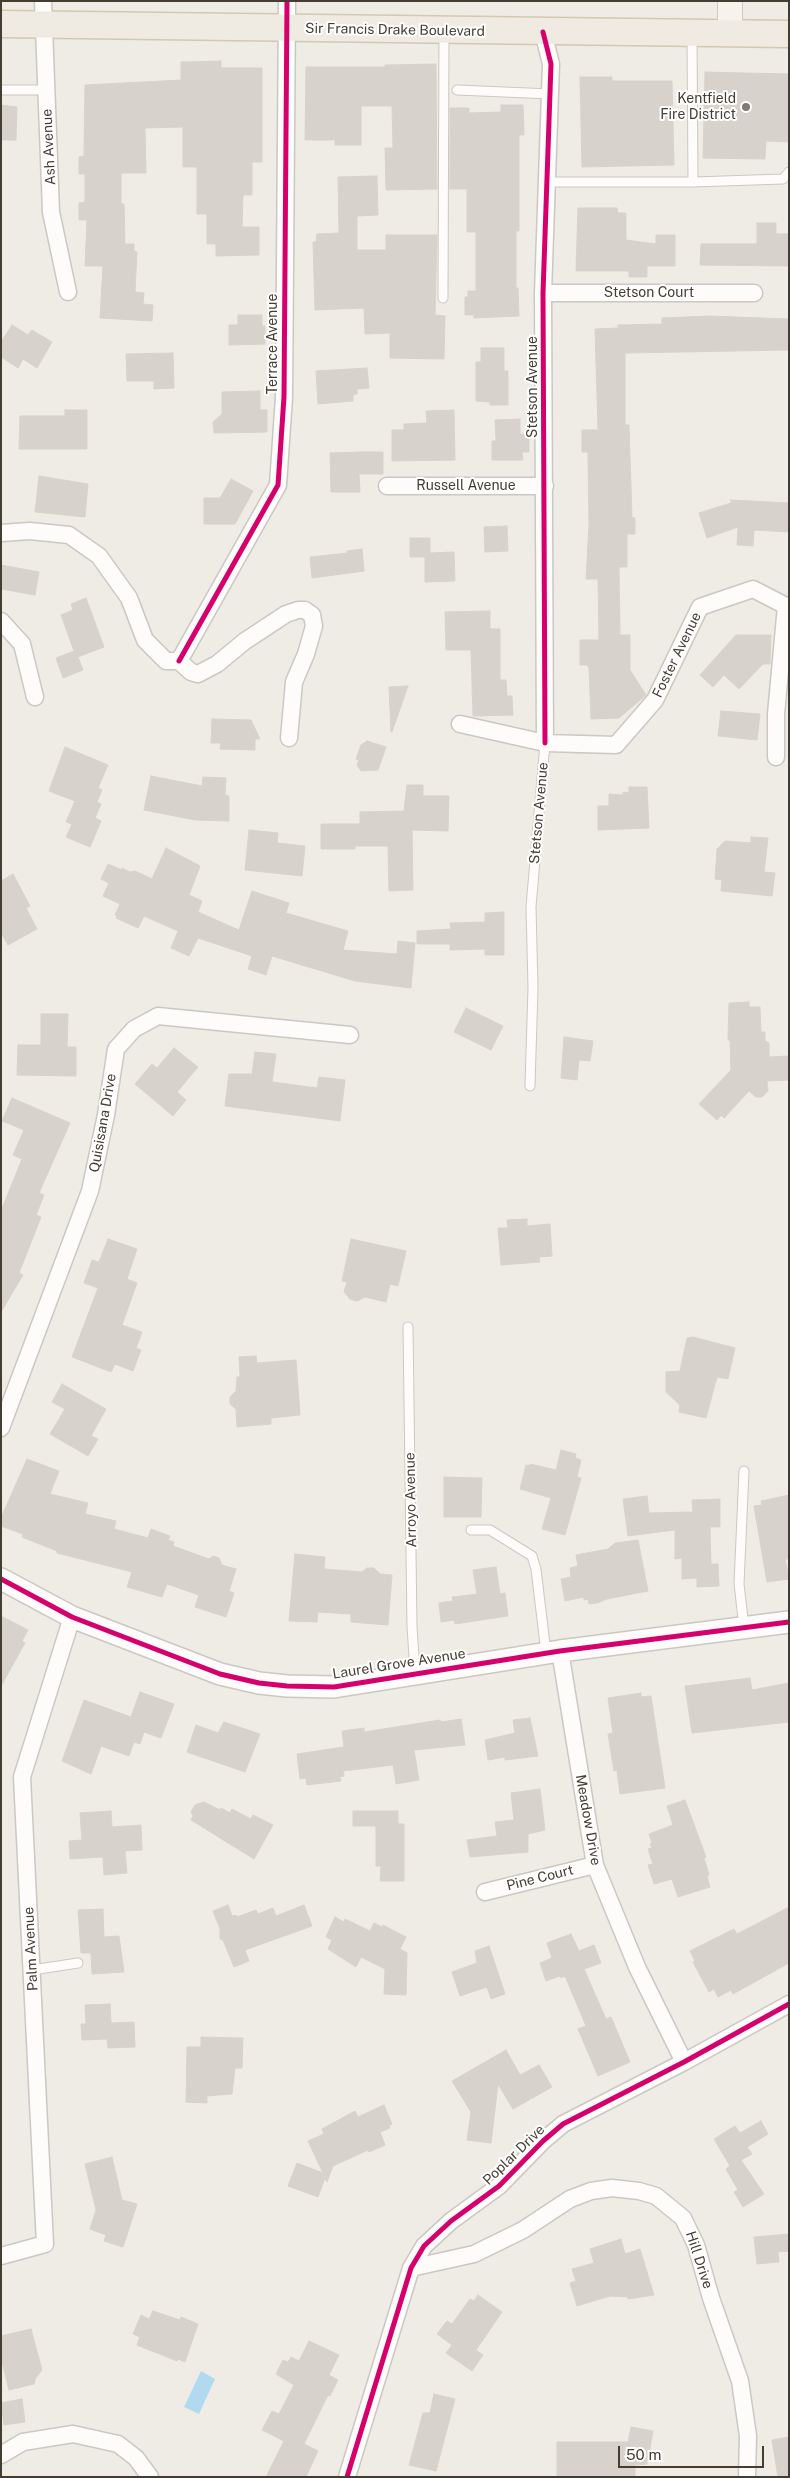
<!DOCTYPE html>
<html>
<head>
<meta charset="utf-8">
<style>
	body { margin:0 }
	#map { position:relative; width:790px; height:2478px; overflow:hidden; background:#efece5; font-family:"Public Sans",sans-serif }
	canvas { display:block }
	.frame { position:absolute; inset:0; border:2px solid #443d32; pointer-events:none }
	.scale { position:absolute; left:618px; top:2446px; width:146px; height:22px; box-sizing:border-box; border:2px solid #443d32; border-top:0; padding-left:6px; font-size:15px; line-height:18px; white-space:nowrap; color:#443d32; -webkit-text-stroke:4px #fff; paint-order:stroke }
</style>
</head>
<body>
<div id="map">
<canvas width="790" height="2478"></canvas>
<div class="frame"></div>
<div class="scale">50 m</div>
</div>
<script>
const c = document.querySelector('canvas').getContext('2d');
c.lineJoin = 'round';
function fill(path, color) {
  c.fillStyle = color;
  c.fill(path, 'evenodd');
}
function toPath(rows) {
  const path = new Path2D();
  for (const r of rows) {
    path.moveTo(r[0], r[1]);
    for (let i = 2; i < r.length; i += 2) path.lineTo(r[i], r[i + 1]);
  }
  return path;
}
function trace(path, color, width, dash) {
  c.strokeStyle = color;
  c.lineWidth = width;
  c.lineCap = dash ? 'butt' : 'round';
  c.setLineDash(dash || []);
  c.stroke(path);
}
function drawText(font, color, halo, rows, align = 'center') {
  c.font = font + ' "Public Sans",sans-serif';
  c.lineWidth = 4;
  c.setLineDash([]);
  c.textBaseline = 'middle';
  c.strokeStyle = halo;
  c.fillStyle = color;
  for (const [text, x, y, turn = 0] of rows) {
    c.save();
    c.translate(x, y);
    c.rotate((+turn || 0) * Math.PI / 180);
    c.textAlign = isNaN(turn) ? turn : align;
    if (halo) c.strokeText(text, 0, 0);
    c.fillText(text, 0, 0);
    c.restore();
  }
}
const water = toPath([
	[201,2371,215,2379,199,2414,184,2407]
]);
const building = toPath([
	[221,61,221,68,262,68,262,162,252,162,252,195,243,195,242,227,259,227,259,255,216,256,216,244,207,244,207,214,197,214,197,167,183,167,183,127,145,128,146,173,121,173,121,204,124,204,125,244,134,244,134,251,137,252,135,292,144,293,143,304,153,305,152,321,100,318,103,266,85,266,87,220,79,220,79,203,85,202,85,174,79,174,79,157,84,156,85,85,181,80,181,62,221,61],
	[436,64,437,189,386,190,385,148,393,148,392,106,361,106,361,145,335,145,335,140,305,140,306,67,385,67,385,65,436,64],
	[705,72,789,74,789,142,766,141,765,159,703,158,705,72],
	[580,77,612,77,612,81,672,81,674,165,582,167,580,77],
	[1,105,17,107,16,140,1,140,1,105],
	[501,105,523,105,524,135,519,135,519,231,516,231,516,288,518,288,519,316,474,318,474,315,465,315,465,297,468,297,468,291,476,291,476,232,467,232,467,189,450,189,450,108,469,108,469,113,501,112,501,105],
	[377,176,378,215,357,216,357,250,386,250,386,235,437,235,435,315,445,316,444,359,390,358,390,333,365,334,364,308,315,310,313,242,316,242,317,234,339,233,338,177,377,176],
	[578,208,617,208,618,213,626,213,626,240,656,244,656,235,675,235,675,266,647,266,647,277,629,277,629,271,576,271,578,208],
	[757,223,776,223,776,234,789,234,789,266,700,265,701,244,757,244,757,223],
	[238,315,262,315,262,326,265,326,265,344,229,345,229,325,238,325,238,315],
	[709,316,789,319,789,350,625,353,625,425,629,425,632,518,635,518,635,534,627,534,627,567,619,567,620,635,630,635,630,670,646,695,619,718,591,719,589,668,587,665,580,665,580,640,599,640,598,579,586,579,589,525,588,452,582,452,582,430,598,430,595,329,618,328,618,325,662,324,662,318,709,316],
	[12,325,28,335,32,330,52,342,37,368,23,359,18,368,1,357,1,342,12,325],
	[481,348,504,348,504,371,508,371,508,405,490,405,490,402,476,401,476,362,481,362,481,348],
	[173,353,174,388,154,389,154,381,127,381,126,354,173,353],
	[367,368,369,388,357,389,357,394,353,395,353,401,318,404,316,371,367,368],
	[260,391,260,410,267,410,267,432,214,433,213,422,222,414,222,392,260,391],
	[65,410,87,410,87,449,19,449,20,416,65,416,65,410],
	[454,410,455,460,392,461,392,430,404,430,404,424,427,423,426,411,454,410],
	[520,419,520,434,529,434,529,452,522,452,523,460,492,460,492,441,496,441,495,420,520,419],
	[358,452,383,452,383,474,359,474,360,492,331,492,330,453,358,452],
	[39,476,88,484,85,517,35,512,39,476],
	[231,479,253,491,235,524,204,524,204,498,220,498,231,479],
	[731,500,789,503,789,532,754,530,753,546,737,545,738,527,707,538,699,513,731,503,731,500],
	[507,526,508,551,485,552,484,527,507,526],
	[410,538,430,538,430,553,454,552,455,581,425,582,425,557,410,557,410,538],
	[362,549,364,571,312,578,310,557,348,553,347,551,362,549],
	[1,565,39,572,35,595,1,589,1,565],
	[86,598,104,647,78,657,83,670,63,678,56,658,74,651,61,615,73,610,71,604,86,598],
	[490,611,490,629,500,629,500,680,506,680,507,696,512,696,513,715,473,716,471,650,446,650,445,612,490,611],
	[736,635,771,635,770,664,763,664,739,689,724,675,713,687,700,675,736,635],
	[408,686,392,732,391,732,389,687,408,686],
	[721,711,760,714,757,740,718,736,721,711],
	[212,719,251,720,260,739,255,739,255,750,220,749,221,743,211,743,212,719],
	[367,741,386,747,378,770,361,771,357,765,359,760,356,759,361,745,367,741],
	[65,747,108,765,98,788,102,790,97,802,101,804,95,818,101,821,90,847,66,837,72,824,66,822,75,801,49,791,65,747],
	[151,776,202,786,203,777,226,778,225,795,229,796,229,821,195,820,144,810,151,776],
	[407,785,423,785,423,796,449,796,448,831,412,830,413,890,389,891,388,846,355,846,355,849,321,849,321,824,360,824,360,812,404,811,407,785],
	[629,787,647,787,649,828,598,830,598,806,609,806,609,794,623,795,623,792,629,793,629,787],
	[249,830,278,833,277,843,305,846,302,876,245,870,249,830],
	[751,837,768,838,764,872,775,873,772,896,721,891,722,880,715,879,717,849,725,841,751,843,751,837],
	[166,848,200,866,189,895,202,901,198,912,239,930,252,891,289,903,286,913,348,931,343,950,397,954,398,941,415,943,411,988,355,981,272,956,266,975,248,969,252,956,198,938,189,956,171,948,178,931,144,916,138,928,116,918,117,916,115,915,120,904,103,896,109,883,101,879,108,864,122,870,122,868,130,872,135,871,152,879,166,848],
	[13,874,30,906,26,908,37,929,8,945,1,933,1,881,13,874],
	[504,912,504,955,485,955,485,949,450,950,450,944,417,944,417,931,451,929,450,923,485,922,485,913,504,912],
	[749,1002,749,1007,760,1007,761,1032,765,1032,765,1041,769,1043,769,1057,789,1056,789,1080,767,1081,768,1091,762,1097,756,1097,749,1091,724,1118,721,1115,717,1120,699,1104,731,1070,730,1040,728,1040,729,1003,749,1002],
	[466,1008,503,1026,491,1050,454,1032,466,1008],
	[41,1014,68,1014,67,1047,76,1047,76,1076,17,1075,18,1045,41,1045,41,1014],
	[564,1037,593,1041,590,1061,579,1060,577,1080,561,1078,564,1037],
	[174,1048,198,1067,177,1092,186,1100,173,1116,135,1084,152,1064,157,1068,174,1048],
	[255,1052,276,1054,272,1082,317,1088,319,1077,345,1080,340,1121,225,1106,229,1074,252,1074,255,1052],
	[12,1098,70,1123,39,1193,44,1195,36,1215,41,1217,19,1273,23,1275,1,1312,1,1211,22,1159,13,1155,24,1130,2,1121,12,1098],
	[527,1219,527,1226,550,1224,552,1256,539,1257,540,1262,501,1265,498,1228,508,1228,507,1220,527,1219],
	[108,1239,137,1249,127,1279,137,1283,122,1325,142,1332,136,1348,141,1350,133,1371,115,1364,111,1372,72,1357,98,1288,84,1283,92,1260,99,1262,108,1239],
	[351,1239,406,1251,398,1286,390,1284,386,1302,365,1297,357,1301,350,1299,344,1292,347,1282,342,1281,351,1239],
	[693,1337,735,1348,728,1379,717,1377,706,1418,679,1412,680,1405,666,1392,666,1372,680,1371,687,1338,693,1337],
	[256,1356,257,1363,296,1360,300,1415,271,1418,271,1424,237,1427,236,1409,230,1404,230,1397,236,1391,237,1377,240,1377,239,1357,256,1356],
	[62,1384,106,1409,91,1436,98,1439,88,1456,50,1434,65,1409,52,1402,62,1384],
	[561,1450,576,1454,575,1458,581,1460,577,1477,581,1478,565,1535,542,1529,551,1498,520,1489,526,1465,530,1466,530,1464,556,1470,561,1450],
	[27,1459,59,1471,50,1494,88,1503,85,1514,116,1521,114,1529,148,1538,151,1529,170,1536,168,1540,174,1542,173,1546,209,1559,213,1556,219,1558,222,1565,236,1569,229,1591,234,1593,226,1617,195,1607,199,1595,167,1584,162,1597,127,1587,132,1572,57,1553,57,1551,22,1537,23,1534,1,1526,1,1518,27,1459],
	[444,1477,482,1478,481,1517,444,1517,444,1477],
	[789,1495,789,1559,785,1559,789,1579,767,1582,754,1506,762,1505,761,1501,789,1495],
	[647,1496,649,1513,693,1512,692,1500,720,1499,720,1527,710,1527,711,1564,718,1564,719,1586,697,1587,697,1578,682,1579,682,1558,675,1559,675,1530,628,1536,623,1499,647,1496],
	[638,1540,648,1591,607,1599,597,1603,589,1604,588,1599,584,1600,584,1597,565,1601,561,1579,571,1577,570,1568,578,1566,576,1555,608,1549,615,1543,638,1540],
	[295,1554,325,1557,324,1569,362,1572,367,1568,374,1568,380,1574,392,1575,388,1625,351,1622,351,1614,318,1612,317,1622,289,1621,295,1554],
	[496,1567,500,1594,505,1593,508,1616,455,1624,454,1620,441,1622,439,1603,453,1601,452,1597,477,1594,473,1570,496,1567],
	[1,1616,28,1630,22,1641,25,1643,1,1686,1,1616],
	[750,1678,752,1690,789,1683,789,1722,692,1733,685,1686,750,1678],
	[140,1692,174,1704,161,1738,144,1732,140,1744,134,1742,129,1756,101,1746,91,1774,62,1761,84,1700,131,1717,140,1692],
	[641,1693,641,1697,651,1696,665,1788,620,1794,617,1770,614,1771,608,1734,613,1733,608,1698,641,1693],
	[530,1718,538,1756,505,1760,505,1757,488,1760,485,1740,515,1733,513,1720,530,1718],
	[461,1719,465,1745,414,1750,419,1780,396,1784,393,1765,343,1771,344,1776,340,1777,341,1781,307,1785,306,1778,300,1779,297,1754,344,1747,342,1731,364,1728,364,1732,440,1720,441,1722,461,1719],
	[224,1722,260,1734,245,1772,187,1752,196,1725,218,1733,224,1722],
	[540,1789,545,1830,528,1834,528,1852,470,1857,467,1840,497,1836,495,1822,514,1820,511,1793,540,1789],
	[685,1800,706,1857,704,1858,709,1875,707,1876,710,1887,678,1897,672,1879,654,1884,648,1865,653,1864,648,1849,652,1848,650,1844,652,1843,649,1834,673,1825,667,1806,685,1800],
	[204,1802,220,1810,221,1808,230,1813,232,1809,251,1819,253,1815,273,1825,254,1859,191,1820,193,1816,191,1812,195,1805,204,1802],
	[111,1811,112,1827,141,1825,142,1850,125,1851,127,1873,104,1875,103,1857,70,1859,69,1841,82,1840,80,1813,111,1811],
	[353,1811,398,1811,398,1824,404,1824,404,1881,380,1881,381,1866,376,1866,376,1826,353,1826,353,1811],
	[228,1905,232,1916,236,1915,237,1917,256,1910,258,1914,273,1908,276,1916,304,1905,312,1926,245,1950,249,1961,234,1967,223,1940,220,1939,220,1929,213,1911,228,1905],
	[789,1907,789,1963,733,1994,731,1990,718,1997,714,1989,709,1992,693,1962,695,1961,690,1951,734,1929,737,1934,789,1907],
	[103,1909,104,1937,119,1936,124,1972,92,1974,91,1953,81,1953,78,1910,103,1909],
	[335,1917,344,1922,345,1919,370,1931,374,1923,382,1927,383,1925,406,1937,400,1949,407,1953,406,1995,384,1994,385,1969,361,1957,356,1967,328,1949,332,1940,326,1937,335,1917],
	[571,1934,579,1951,594,1945,601,1963,584,1969,606,2019,611,2017,630,2062,598,2076,578,2029,586,2026,565,1976,561,1978,560,1976,546,1981,540,1963,552,1958,547,1943,571,1934],
	[489,1946,505,1994,491,1999,487,1987,460,1996,452,1972,477,1963,475,1951,489,1946],
	[110,2004,111,2023,134,2022,135,2047,108,2048,107,2039,82,2040,81,2024,86,2024,85,2005,110,2004],
	[201,2037,243,2038,242,2068,235,2068,232,2094,207,2096,207,2103,186,2102,187,2047,201,2047,201,2037],
	[506,2050,520,2075,539,2065,552,2087,513,2109,498,2084,491,2143,467,2140,471,2112,452,2081,506,2050],
	[384,2105,392,2124,389,2125,390,2128,380,2132,385,2145,369,2152,368,2150,333,2166,327,2182,325,2178,318,2197,288,2186,297,2163,323,2173,308,2141,324,2134,322,2129,355,2111,358,2117,384,2105],
	[761,2121,768,2134,747,2147,752,2154,741,2160,764,2194,743,2207,734,2192,738,2190,726,2169,730,2166,714,2139,735,2126,740,2133,761,2121],
	[112,2157,122,2200,137,2204,123,2247,104,2241,106,2235,90,2229,96,2210,85,2164,112,2157],
	[789,2234,789,2251,778,2252,779,2262,757,2264,754,2237,789,2234],
	[621,2239,625,2254,640,2249,654,2295,628,2299,628,2297,610,2296,577,2306,570,2283,576,2281,572,2269,594,2263,590,2249,621,2239],
	[478,2295,502,2312,476,2350,483,2355,472,2371,446,2353,452,2345,437,2334,447,2321,452,2324,470,2299,474,2301,478,2295],
	[153,2311,180,2320,181,2317,198,2324,185,2362,178,2359,177,2361,137,2345,140,2337,133,2334,141,2315,149,2319,153,2311],
	[31,2329,42,2370,35,2379,34,2384,9,2390,1,2358,1,2336,31,2329],
	[309,2341,339,2355,329,2375,338,2380,330,2396,328,2395,304,2444,318,2451,306,2477,266,2477,284,2441,262,2430,272,2411,279,2414,294,2385,276,2374,283,2360,288,2362,291,2357,299,2361,309,2341],
	[434,2394,455,2399,436,2471,409,2465,423,2413,430,2413,434,2394],
	[22,2399,25,2422,4,2425,1,2403,22,2399],
	[631,2427,653,2431,647,2464,635,2465,635,2477,557,2477,557,2442,628,2442,631,2427],
	[789,2437,789,2477,778,2477,772,2440,789,2437]
]);
const service = toPath([
	[692,34,693,182,783,179,789,172],
	[1,90,46,90],
	[457,90,551,94],
	[547,182,693,182],
	[443,298,444,31],
	[530,1086,533,988,531,907,545,743],
	[408,1327,412,1626,415,1673],
	[744,1471,739,1584,744,1627],
	[471,1530,490,1530,532,1556,536,1569,546,1653],
	[32,1970,78,1963]
]);
const minor = toPath([
	[43,1,51,212,68,292],
	[543,32,551,64,543,293,545,743],
	[543,293,754,293],
	[387,486,545,486],
	[1,533,30,531,69,535,99,556,129,598,145,640,166,661,179,661,191,672,198,674,217,664,245,641,286,614,298,610,305,610,312,615,314,626,306,654,294,682,289,738],
	[1,621,22,644,35,697],
	[179,661,278,485,284,397,287,1],
	[460,724,545,743,616,745,655,700,700,607,753,589,786,606,776,714,776,757],
	[1,1428,90,1191,106,1115,116,1049,134,1029,158,1016,350,1035],
	[560,1651,595,1865,637,1967,684,2062],
	[485,1892,595,1865],
	[1,2256,45,2244,22,1777,72,1617],
	[411,2268,474,2254,523,2230,570,2199,591,2191,612,2188,639,2191,656,2196,683,2218,696,2245,711,2298,740,2381,748,2436,747,2477],
	[1,2455,23,2442,73,2434,118,2444,136,2458,150,2477],
	[347,2477,411,2268,424,2246,451,2221,499,2186,543,2141,563,2124,684,2062,789,2004]
]);
const tertiary = toPath([
	[1,1579,72,1617,220,1674,259,1683,287,1686,334,1687,560,1651,789,1622]
]);
const secondary = toPath([
	[730,34,730,1]
]);
const primary = toPath([
	[1,24,789,34]
]);
const cycleway = toPath([
	[543,32,551,64,543,293,545,743],
	[179,661,278,485,284,397,287,1],
	[1,1579,72,1617,220,1674,259,1683,287,1686,334,1687,560,1651,789,1622],
	[347,2477,411,2268,424,2246,451,2221,499,2186,543,2141,563,2124,684,2062,789,2004]
]);
const markers = [
	[746,107,5,"#807a71"]
];
const streetNames = [
	["Sir Francis Drake Boulevard",395,30,1],
	["Ash Avenue",49,147,-93],
	["Stetson Court",649,293],
	["Terrace Avenue",273,344,-90],
	["Stetson Avenue",533,387,-90],
	["Russell Avenue",466,486],
	["Foster Avenue",677,655,-64],
	["Stetson Avenue",539,813,-85],
	["Quisisana Drive",103,1123,-80],
	["Arroyo Avenue",411,1500,-91],
	["Laurel Grove Avenue",399,1664,-9],
	["Meadow Drive",588,1820,80],
	["Pine Court",540,1878,-14],
	["Palm Avenue",31,1949,-93],
	["Poplar Drive",514,2155,-44],
	["Hill Drive",699,2260,72]
];
const poiNames = [
	["Kentfield",736,99],
	["Fire District",736,115]
];
fill(water, '#b1daf1');
fill(building, '#d7d3cc');
trace(building, '#d7d3cb', 1);
trace(service, '#cbc8c1', 11);
trace(minor, '#cbc8c1', 19);
trace(tertiary, '#cbc8c1', 24);
trace(secondary, '#d0cabd', 26);
trace(primary, '#d3c8b1', 29);
trace(service, '#fdfcfb', 9);
trace(minor, '#fdfcfb', 16);
trace(tertiary, '#fdfcfb', 21);
trace(secondary, '#f6f3ec', 24);
trace(primary, '#f0ebe2', 26);
trace(cycleway, '#d6006c', 5);
for (const [x, y, r, color] of markers) {
  const dot = new Path2D();
  dot.arc(x, y, r, 0, 2 * Math.PI);
  c.fillStyle = color;
  c.fill(dot);
  trace(dot, '#fff', 2);
}
drawText('14px', '#443d32', '#fff', streetNames);
drawText('14px', '#443d32', '#fff', poiNames, 'right');
</script>
</body>
</html>
